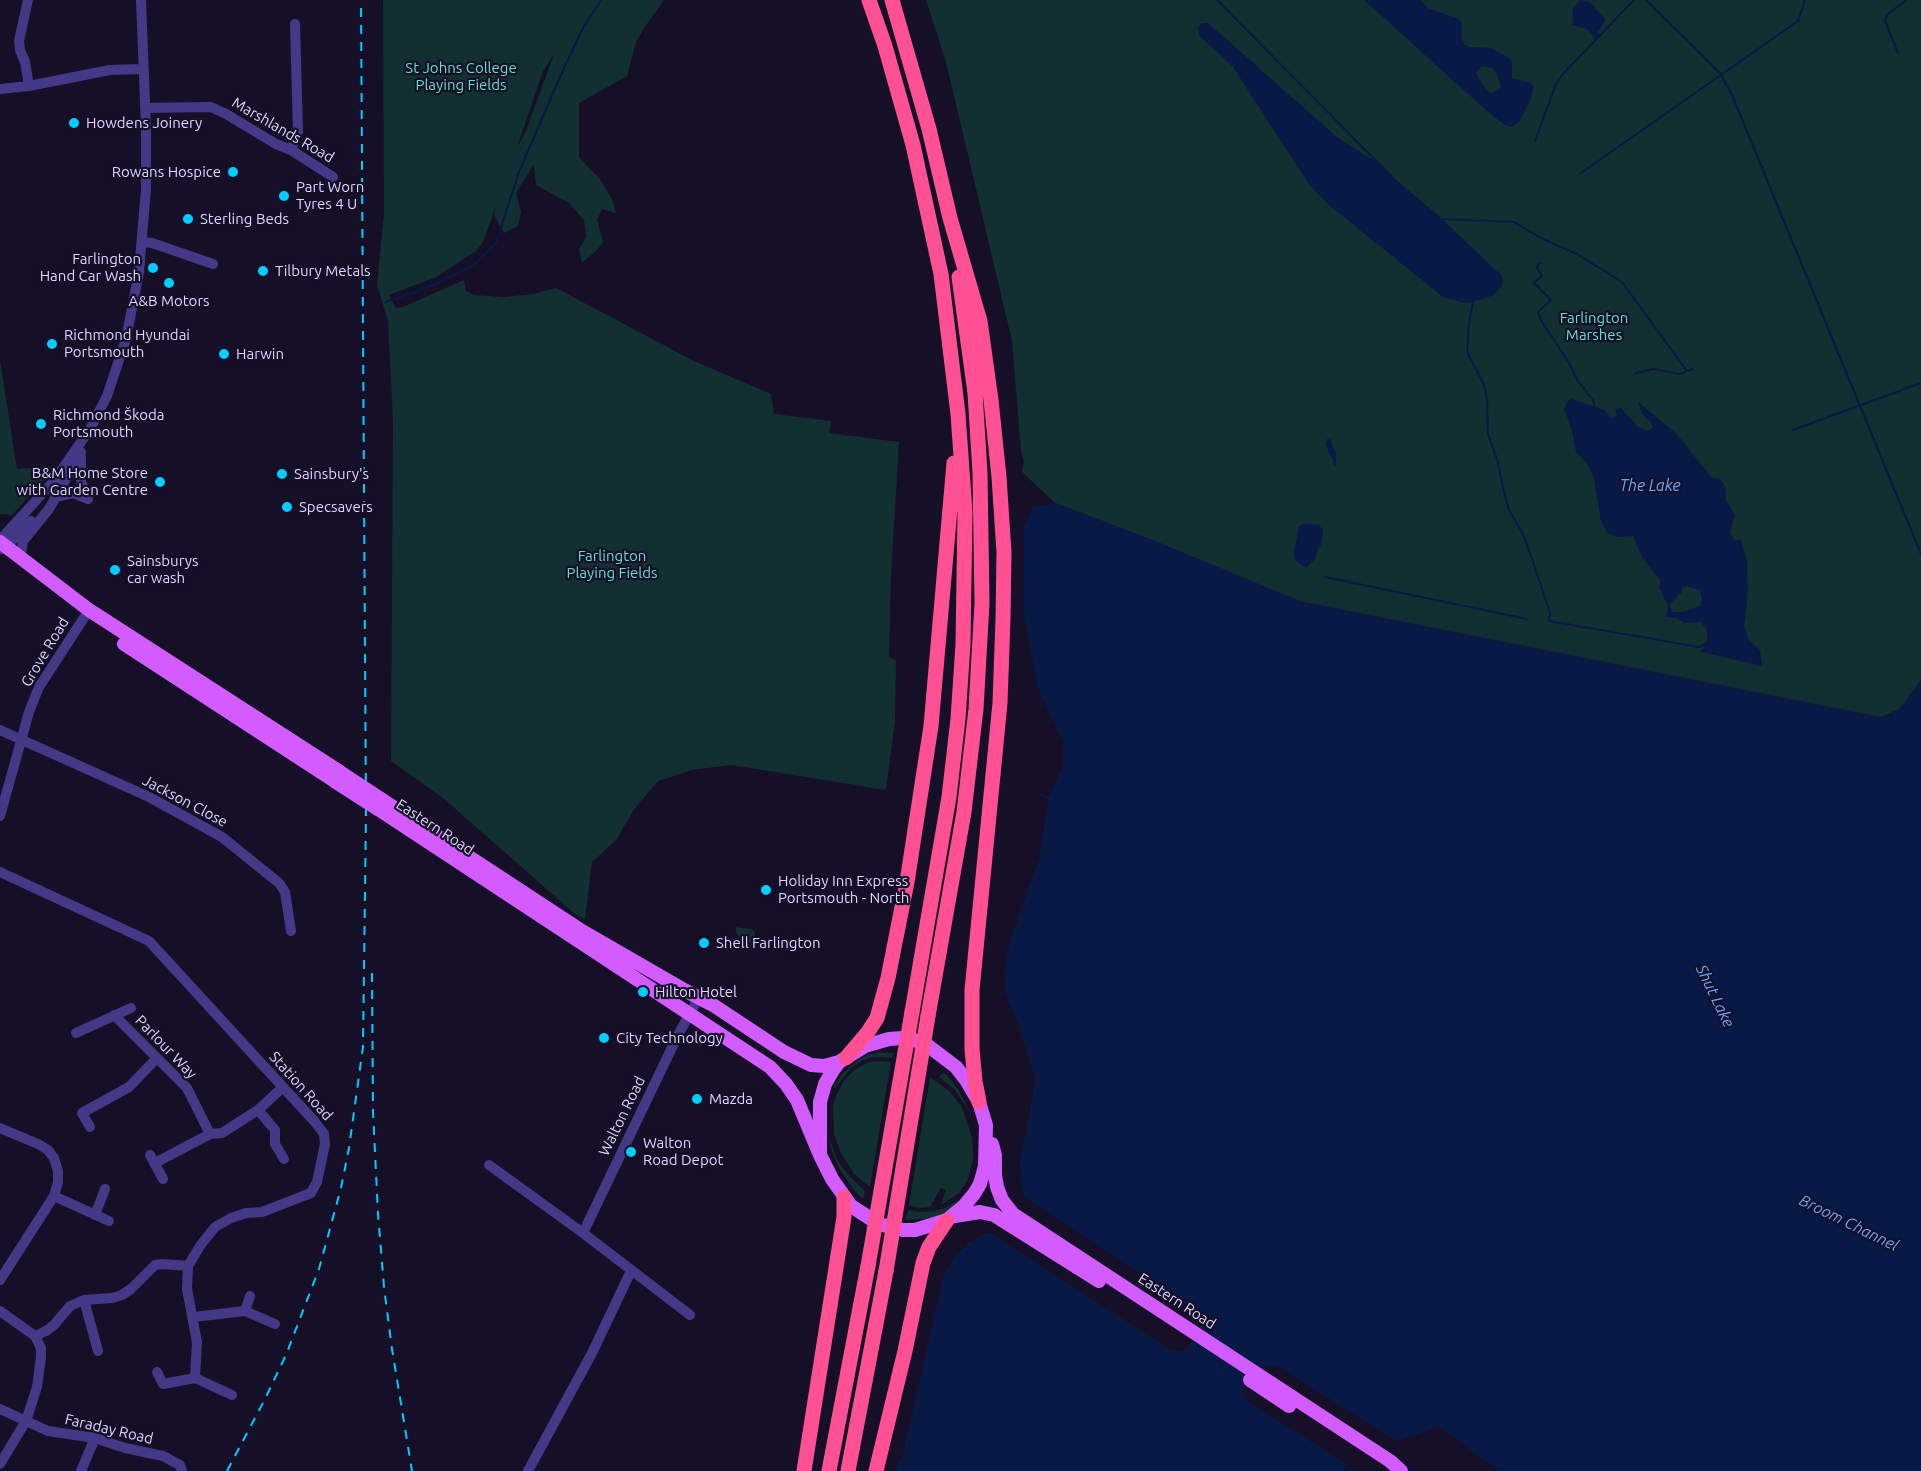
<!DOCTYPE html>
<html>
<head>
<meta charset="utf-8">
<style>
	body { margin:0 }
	canvas { display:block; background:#150f27 }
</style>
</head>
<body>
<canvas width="1921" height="1471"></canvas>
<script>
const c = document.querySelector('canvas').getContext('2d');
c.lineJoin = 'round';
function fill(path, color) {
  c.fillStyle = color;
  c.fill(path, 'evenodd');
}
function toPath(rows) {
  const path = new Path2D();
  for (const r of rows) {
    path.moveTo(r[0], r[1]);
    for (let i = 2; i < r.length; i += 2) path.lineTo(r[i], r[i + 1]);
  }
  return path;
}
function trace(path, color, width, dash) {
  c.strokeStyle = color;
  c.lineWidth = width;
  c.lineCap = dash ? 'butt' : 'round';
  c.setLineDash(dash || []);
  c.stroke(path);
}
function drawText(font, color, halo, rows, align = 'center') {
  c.font = font + ' Ubuntu,sans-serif';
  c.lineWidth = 4.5;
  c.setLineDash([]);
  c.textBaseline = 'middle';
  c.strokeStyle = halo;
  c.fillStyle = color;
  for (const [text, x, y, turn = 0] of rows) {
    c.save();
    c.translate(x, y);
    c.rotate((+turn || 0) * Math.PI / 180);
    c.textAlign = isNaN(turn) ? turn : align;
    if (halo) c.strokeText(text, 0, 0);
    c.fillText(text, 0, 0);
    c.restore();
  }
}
const green = toPath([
	[383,0,664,0,644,28,636,42,627,76,579,103,579,157,600,179,612,199,616,213,602,209,597,220,603,242,598,249,582,263,579,250,586,237,584,220,569,203,536,185,534,164,516,193,521,212,518,226,504,233,494,215,497,203,483,242,476,251,436,277,389,295,396,308,403,307,464,280,466,291,475,295,503,297,533,294,556,288,694,361,771,394,774,414,831,421,829,433,899,442,891,575,889,657,896,660,895,721,886,790,731,765,692,770,658,781,635,808,616,840,592,862,585,919,575,914,443,798,391,761,393,422,388,321,377,285,384,213],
	[554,54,526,131,517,147,543,71],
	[926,0,1921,0,1921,1179,1262,1178,1191,1373,898,1463,903,1456,944,1276,955,1256,970,1243,982,1236,990,1233,1168,1349,1184,1352,1204,1326,1194,1308,1020,1166,1036,1080,1019,1025,1005,988,1009,947,1040,857,1049,798,1063,766,1064,743,1038,687,1035,649,1041,515,1055,503,1022,472,1024,461,1021,451,1012,341,946,62],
	[0,360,17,469,57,466,12,515,0,514],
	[736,927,752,929,755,933,755,937,751,942,746,943,736,933],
	[880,1052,894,1053,892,1058,874,1057,863,1060,851,1068,835,1088,833,1087,842,1074,857,1061,869,1054],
	[883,1061,891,1062,870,1187,854,1174,840,1151,834,1134,833,1106,836,1096,843,1082,855,1069,870,1062],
	[943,1073,946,1074,958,1089,971,1114,955,1090,939,1077],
	[930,1077,949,1091,962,1107,972,1137,973,1159,968,1179,959,1193,941,1205,946,1190,941,1188,930,1207,920,1208,909,1205],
	[828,1135,836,1157,842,1167,854,1181,865,1191,863,1199,853,1189,839,1168,832,1152],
	[958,1200,959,1202,951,1209,939,1215,925,1219,905,1220,908,1210,919,1212,935,1211,945,1208]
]);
const water = toPath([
	[1364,0,1421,0,1427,8,1459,19,1462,23,1462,40,1465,45,1471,47,1491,48,1506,56,1512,61,1512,78,1530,83,1534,86,1530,101,1519,122,1512,127,1505,125,1488,112],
	[1482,66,1492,68,1496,73,1501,86,1499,90,1490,93,1481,83,1476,72],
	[1581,0,1590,2,1606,20,1598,31,1598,33,1602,34,1593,43,1594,37,1587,29,1572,25,1573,8],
	[1202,23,1208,23,1216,30,1338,138,1373,160,1442,219,1501,275,1503,280,1502,286,1494,295,1473,302,1464,303,1443,297,1329,205,1308,183,1233,67,1199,35,1198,28],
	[1572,399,1604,410,1612,419,1617,415,1615,409,1621,408,1638,427,1647,431,1653,428,1651,422,1642,414,1638,402,1676,433,1711,477,1721,480,1726,488,1726,500,1735,515,1730,532,1734,540,1741,540,1747,562,1748,593,1744,627,1749,640,1760,650,1762,666,1701,652,1707,641,1707,629,1700,622,1684,623,1677,618,1666,617,1668,606,1659,587,1661,581,1643,559,1633,536,1616,537,1608,533,1601,522,1594,478,1588,465,1576,452,1572,430,1564,409,1568,401],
	[1686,586,1700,590,1702,600,1700,606,1683,612,1672,612,1670,606,1671,603,1682,592,1682,587],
	[1327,439,1330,439,1336,453,1336,467,1333,464,1333,460,1329,453,1326,444],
	[1056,503,1153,540,1300,601,1881,717,1899,709,1921,680,1921,1471,1499,1471,1440,1427,1396,1441,1276,1365,1264,1368,1259,1365,1242,1388,1246,1400,1349,1466,1343,1471,898,1471,895,1467,903,1456,944,1276,955,1256,975,1240,990,1233,1168,1349,1184,1352,1204,1326,1194,1308,1024,1197,1020,1166,1036,1080,1019,1025,1005,993,1007,953,1040,857,1049,798,1063,766,1064,743,1038,687,1024,617,1024,526,1033,507],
	[1303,524,1318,525,1323,529,1321,545,1316,553,1316,558,1306,568,1295,560,1294,552,1299,526]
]);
const stream = toPath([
	[1217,0,1393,178],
	[1646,0,1720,73,1732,95,1921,554],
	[1898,53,1885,21,1887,15,1906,0],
	[1535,141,1556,84,1563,74,1634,0],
	[1581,173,1798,21,1805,0],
	[1442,219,1514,222,1541,238,1577,254,1622,282,1687,371],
	[1541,263,1538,264,1537,268,1542,276,1534,283,1551,300,1538,312,1542,322,1569,363,1578,381,1593,400,1595,408],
	[386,302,429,287,475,264,496,243,519,172,563,70,583,28,601,0],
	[1473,302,1469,324,1467,352,1484,384,1487,399,1488,434,1497,459,1505,496,1509,510,1523,534,1532,559,1550,613,1549,621,1699,647,1708,643],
	[1636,373,1653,369,1680,374,1692,369],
	[1793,430,1921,383],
	[1325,577,1527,619],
	[1041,795,1049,799]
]);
const minor = toPath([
	[28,0,19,41,20,50,25,62,29,86],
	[0,89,29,86,110,70,143,69],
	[145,108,211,107,226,114,276,144,291,150,333,177],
	[291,150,298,132,295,24],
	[142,242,152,243,213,264],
	[81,458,81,481,88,499],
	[55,497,73,493,88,499],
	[0,540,53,482,90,429,107,396,126,339,139,272,146,189,146,128,141,0],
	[2,549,6,547,31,521],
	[24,562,21,554,23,541,49,509,81,452],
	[0,730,149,797,222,837,279,883,285,892,291,931],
	[0,816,29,712,39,687,89,610],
	[0,872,149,941,315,1122,324,1134,325,1144,317,1182,311,1193,262,1212,246,1213,231,1218,215,1227,200,1246,188,1266,187,1289,197,1342,195,1378,232,1395],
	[114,1015,187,1088,210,1134],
	[76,1033,131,1008],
	[258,1110,275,1130,275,1144,284,1159],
	[90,1127,82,1113,129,1087,156,1059],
	[0,1128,38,1144,48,1150,54,1158,58,1171,58,1182,54,1196,0,1280],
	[150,1155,163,1179],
	[155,1163,210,1134,222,1133,258,1110,282,1088],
	[489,1165,583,1233,690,1315],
	[54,1196,109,1221],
	[95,1215,105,1189],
	[583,1233,678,1035,699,997],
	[84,1300,98,1351],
	[0,1311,35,1336,41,1348,41,1357,37,1387,26,1421,0,1464],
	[245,1311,250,1296],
	[194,1317,245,1311,275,1324],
	[35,1336,46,1331,54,1325,70,1306,84,1300,112,1298,122,1295,131,1289,155,1265,162,1264,188,1266],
	[157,1372,163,1384,195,1378],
	[0,1409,48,1431,95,1438,125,1448,163,1456,180,1465,182,1471],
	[81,1471,95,1438],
	[528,1471,592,1353,631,1271]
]);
const major = toPath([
	[0,542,89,610,340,772],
	[124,644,336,782],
	[381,799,582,931,686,991,713,1005,784,1052,811,1065,824,1066,839,1062],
	[378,809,770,1067,786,1084,797,1100,820,1155],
	[902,1038,918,1041,927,1045,956,1067,966,1080,979,1102,986,1125,985,1166,980,1184,974,1194,963,1207,947,1220,915,1230,903,1230,879,1224,851,1206,832,1179,820,1155,820,1102,825,1084,833,1070,839,1062,865,1046,889,1039,902,1038],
	[992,1144,995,1155,995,1175,997,1187,1002,1200,1013,1214,1390,1461,1401,1471],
	[955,1216,980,1212,994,1215,1099,1281],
	[1250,1380,1289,1406]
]);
const highway = toPath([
	[869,0,885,46,913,145,941,274,958,414,965,512,963,644,958,719,949,797,912,1012],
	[892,0,929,129,950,218,980,321,991,400,999,477,1004,552,1003,619,1000,703,972,990,972,1049,975,1081,979,1102],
	[928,1016,964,812,976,709,982,603,980,473,975,393,959,277],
	[846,1058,868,1032,877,1018,888,978,907,882,931,726,954,463],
	[804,1471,844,1217,844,1197],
	[829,1471,868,1266],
	[848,1471,886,1271],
	[876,1471,905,1351,923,1263,929,1247,947,1220]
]);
const rail = toPath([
	[372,973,373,1111,378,1214,384,1287,392,1349,412,1471],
	[227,1471,265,1399,286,1355,319,1269,341,1188,349,1148,363,1047,366,815,361,0]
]);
const majorBridge = toPath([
	[340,772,381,799],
	[336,782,378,809]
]);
const highwayBridge = toPath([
	[868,1266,912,1012],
	[886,1271,928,1016]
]);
const markers = [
	[74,123,6,"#01cdff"],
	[233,172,6,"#01cdff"],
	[284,196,6,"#01cdff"],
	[188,219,6,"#01cdff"],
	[153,268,6,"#01cdff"],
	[263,271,6,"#01cdff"],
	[169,283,6,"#01cdff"],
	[52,344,6,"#01cdff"],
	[224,354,6,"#01cdff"],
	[41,424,6,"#01cdff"],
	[282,474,6,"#01cdff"],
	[160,482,6,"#01cdff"],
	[287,507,6,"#01cdff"],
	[115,570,6,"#01cdff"],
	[766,890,6,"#01cdff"],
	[704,943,6,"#01cdff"],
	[643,992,6,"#01cdff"],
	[604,1038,6,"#01cdff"],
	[697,1099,6,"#01cdff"],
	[631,1152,6,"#01cdff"]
];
const parkNames = [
	["St Johns College",461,68],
	["Playing Fields",461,85],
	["Farlington",1594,318],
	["Marshes",1594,335],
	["Farlington",612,556],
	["Playing Fields",612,573]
];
const poiNames = [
	["Howdens Joinery",86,123],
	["Rowans Hospice",221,172,"right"],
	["Part Worn",296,187],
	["Tyres 4 U",296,204],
	["Sterling Beds",200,219],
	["Farlington",141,259,"right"],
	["Hand Car Wash",141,276,"right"],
	["Tilbury Metals",275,271],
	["A&B Motors",169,301,"center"],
	["Richmond Hyundai",64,335],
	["Portsmouth",64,352],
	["Harwin",236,354],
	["Richmond Škoda",53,415],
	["Portsmouth",53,432],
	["B&M Home Store",148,473,"right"],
	["with Garden Centre",148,490,"right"],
	["Sainsbury's",294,474],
	["Specsavers",299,507],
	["Sainsburys",127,561],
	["car wash",127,578],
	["Holiday Inn Express",778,881],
	["Portsmouth - North",778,898],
	["Shell Farlington",716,943],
	["Hilton Hotel",655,992],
	["City Technology",616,1038],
	["Mazda",709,1099],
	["Walton",643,1143],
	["Road Depot",643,1160]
];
const streetNames = [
	["Marshlands Road",283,130,30],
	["Grove Road",45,652,-59],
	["Jackson Close",185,801,28],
	["Eastern Road",435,827,33],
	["Parlour Way",166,1047,46],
	["Station Road",301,1086,48],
	["Walton Road",622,1116,-64],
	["Eastern Road",1177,1301,33],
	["Faraday Road",109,1429,13]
];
const waterNames = [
	["The Lake",1650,486],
	["Shut Lake",1715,996,64],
	["Broom Channel",1849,1223,26]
];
fill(green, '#122f31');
fill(water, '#091946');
trace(stream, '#091946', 2);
trace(minor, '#443987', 10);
trace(major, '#d25cff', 14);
trace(highway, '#ff5093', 15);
trace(rail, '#01cdff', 2, [9, 8]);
trace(majorBridge, '#d25cff', 14);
trace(highwayBridge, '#ff5093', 15);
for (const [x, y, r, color] of markers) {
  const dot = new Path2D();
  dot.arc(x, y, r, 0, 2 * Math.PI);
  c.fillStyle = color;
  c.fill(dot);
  trace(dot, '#150f27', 2);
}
drawText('15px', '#5ee2ce', '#150f27', parkNames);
drawText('15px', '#ded5ff', '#150f27', poiNames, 'left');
drawText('15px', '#ded5ff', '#150f27', streetNames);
drawText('italic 16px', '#63a7ff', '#150f27', waterNames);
</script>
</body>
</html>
